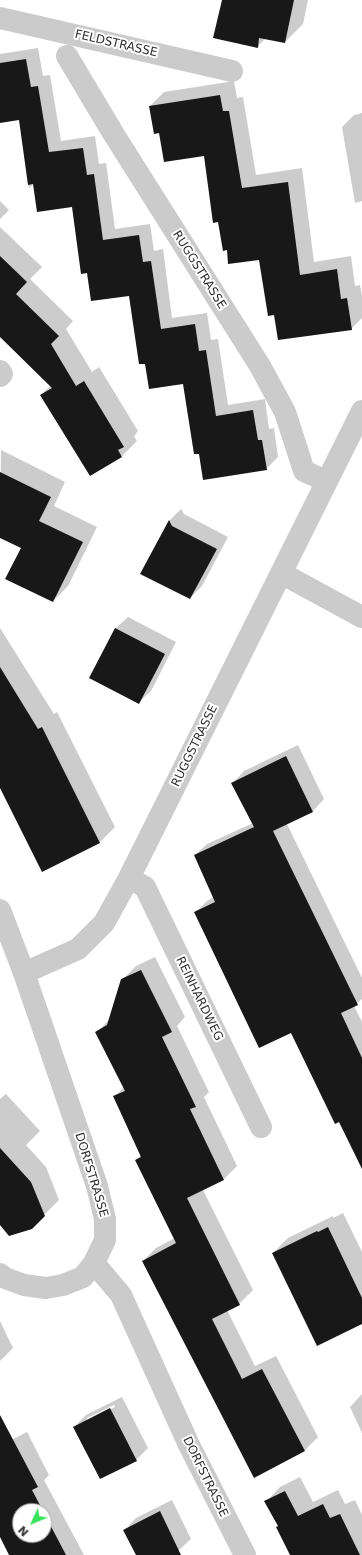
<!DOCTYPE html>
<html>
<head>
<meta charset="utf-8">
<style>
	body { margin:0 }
	#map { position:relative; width:362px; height:1555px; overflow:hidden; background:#fff; font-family:"DejaVu Sans",sans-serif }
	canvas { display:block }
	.north { position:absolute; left:12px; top:1503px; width:40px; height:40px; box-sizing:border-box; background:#fff; border:1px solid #adadad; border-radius:50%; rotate:226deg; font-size:11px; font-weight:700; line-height:16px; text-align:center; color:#313131 }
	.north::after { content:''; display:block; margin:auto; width:14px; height:18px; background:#38e35b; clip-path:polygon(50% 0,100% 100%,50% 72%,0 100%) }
</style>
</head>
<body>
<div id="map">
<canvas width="362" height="1555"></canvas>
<div class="north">N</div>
</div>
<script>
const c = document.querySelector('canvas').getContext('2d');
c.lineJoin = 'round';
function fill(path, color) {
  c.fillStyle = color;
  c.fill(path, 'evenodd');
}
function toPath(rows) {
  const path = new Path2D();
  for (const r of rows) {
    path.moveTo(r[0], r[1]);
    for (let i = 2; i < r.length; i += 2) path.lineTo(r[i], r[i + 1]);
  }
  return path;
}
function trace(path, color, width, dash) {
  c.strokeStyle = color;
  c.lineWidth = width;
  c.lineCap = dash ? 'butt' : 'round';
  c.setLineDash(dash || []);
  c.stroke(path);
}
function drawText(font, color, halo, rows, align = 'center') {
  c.font = font + ' "DejaVu Sans",sans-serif';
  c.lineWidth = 4;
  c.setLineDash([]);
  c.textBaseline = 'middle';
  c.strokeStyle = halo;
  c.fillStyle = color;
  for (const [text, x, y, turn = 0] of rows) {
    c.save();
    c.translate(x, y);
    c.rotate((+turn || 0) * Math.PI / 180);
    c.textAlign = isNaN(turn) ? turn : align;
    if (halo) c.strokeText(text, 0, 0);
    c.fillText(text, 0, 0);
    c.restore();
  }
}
const shadow = toPath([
	[223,0,308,0,303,24,285,42,266,38,257,47],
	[38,48,43,76,50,75,61,141,95,136,99,164,106,163,115,229,150,224,154,251,163,249,172,318,207,313,211,340,218,339,228,405,265,399,269,429,274,428,278,457,266,469,200,453,184,383,146,362,130,295,88,272,73,206,34,183,29,188,20,118,0,122,0,54],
	[234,81,237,98,243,97,256,175,302,168,314,262,351,256,355,286,360,285,362,296,362,318,351,329,275,314,260,259,228,249,219,221,205,155,160,132,150,106,164,92],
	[362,113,362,201,355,203,342,127,354,115],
	[0,201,9,210,0,219],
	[0,227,42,267,30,279,73,321,66,329,92,372,99,367,138,431,134,436,137,441,122,456,90,475,41,395,51,385,0,336],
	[1,450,65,482,54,506,97,527,68,586,53,601,22,547,0,537],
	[181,509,184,514,228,537,202,586,190,598,169,521],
	[128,617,176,642,151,691,139,702,91,678,116,628],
	[0,628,54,714,57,712,115,827,100,842,43,871,0,786],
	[298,745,324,799,313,811,287,824,362,978,362,999,354,1006,362,1022,362,1167,340,1121,292,1031,195,913,207,901,214,897,195,855,207,844,253,823,233,783,244,771],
	[155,957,185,1017,177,1026,209,1092,204,1097,237,1166,224,1179,203,1190,253,1290,239,1304,227,1310,255,1366,276,1356,318,1437,305,1450,254,1477,143,1261,156,1248,175,1238,136,1160,141,1155,114,1097,124,1087,96,1033,110,1019,122,980,136,966],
	[6,1094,40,1131,26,1145,46,1167,59,1200,31,1228,0,1224,0,1099],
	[343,1213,362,1252,362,1323,273,1253,288,1238,333,1216,333,1218],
	[0,1321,13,1348,0,1361],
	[362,1394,362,1433,350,1407],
	[122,1397,148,1448,136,1460,74,1427,86,1415],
	[114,1405,115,1407,87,1421,87,1418],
	[27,1432,49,1475,44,1480,84,1555,11,1555,0,1534,0,1446],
	[20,1511,44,1511,44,1535,20,1535],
	[300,1477,313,1502,338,1490,345,1504,355,1500,362,1515,362,1555,291,1555,279,1525,266,1502,280,1487],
	[172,1500,191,1539,179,1550,170,1555,137,1555,125,1530,136,1518]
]);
const building = toPath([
	[222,0,294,0,285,43,259,38,258,48,213,38],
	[26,59,31,87,38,86,49,152,83,148,87,175,94,174,103,240,139,235,143,262,151,261,161,329,195,324,199,351,206,350,216,416,253,410,258,440,262,440,267,470,203,480,199,454,194,454,183,384,149,389,145,364,139,364,129,296,91,301,87,273,81,274,72,207,37,212,33,184,28,185,19,120,0,123,0,63],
	[220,95,223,111,229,111,242,188,288,182,300,275,337,269,341,299,347,298,352,330,278,340,274,315,268,316,259,260,228,264,227,250,223,251,218,222,213,223,204,156,164,162,159,133,154,134,149,106],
	[0,256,27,282,16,294,59,336,51,344,76,386,84,381,124,447,118,450,122,457,90,476,40,395,52,388,0,337],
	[0,472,51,497,39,521,83,542,53,602,5,579,21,548,0,538],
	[169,520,172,526,217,549,190,599,140,574],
	[115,628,165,654,139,704,89,678],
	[0,667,38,729,42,727,100,843,42,872,0,788],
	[286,756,313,812,273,831,358,1005,341,1013,362,1058,362,1169,339,1122,335,1124,291,1033,259,1048,194,912,215,902,194,855,254,827,231,783],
	[141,970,172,1032,162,1037,196,1107,190,1109,224,1180,187,1198,240,1305,212,1319,242,1379,262,1369,305,1451,254,1478,142,1261,176,1243,135,1160,141,1157,113,1096,125,1091,95,1032,107,1025,121,979],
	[0,1148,31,1182,45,1216,32,1229,9,1236,0,1225],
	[328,1227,362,1298,362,1324,317,1346,272,1253,317,1231,318,1232],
	[110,1408,137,1461,100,1479,73,1427],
	[0,1415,38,1487,32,1490,43,1511,20,1511,20,1535,44,1535,44,1513,66,1555,9,1555,0,1537],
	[285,1491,298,1516,323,1504,330,1518,340,1514,360,1555,290,1555,276,1527,278,1526,264,1501],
	[160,1511,181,1555,136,1555,123,1530]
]);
const minor = toPath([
	[0,18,232,71],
	[67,56,113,133,260,366,285,412,304,471,326,481],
	[0,371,2,374,0,376],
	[281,573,362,617],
	[129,878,145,887,261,1127],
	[0,910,24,973,97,1186,105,1219,105,1240,94,1263,83,1277,63,1285,46,1288,24,1285,5,1278,0,1274],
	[24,973,78,949,104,923,129,878,362,411],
	[94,1263,121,1295,189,1445,245,1555]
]);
const streetNames = [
	["FELDSTRASSE",116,44,13],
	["RUGGSTRASSE",199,270,58],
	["RUGGSTRASSE",195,746,-64],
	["REINHARDWEG",199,999,64],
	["DORFSTRASSE",91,1175,73],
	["DORFSTRASSE",205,1477,64]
];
fill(shadow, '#0003');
fill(building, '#181818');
trace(minor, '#cbcbcb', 22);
drawText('12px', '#313131', '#fff', streetNames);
</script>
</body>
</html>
